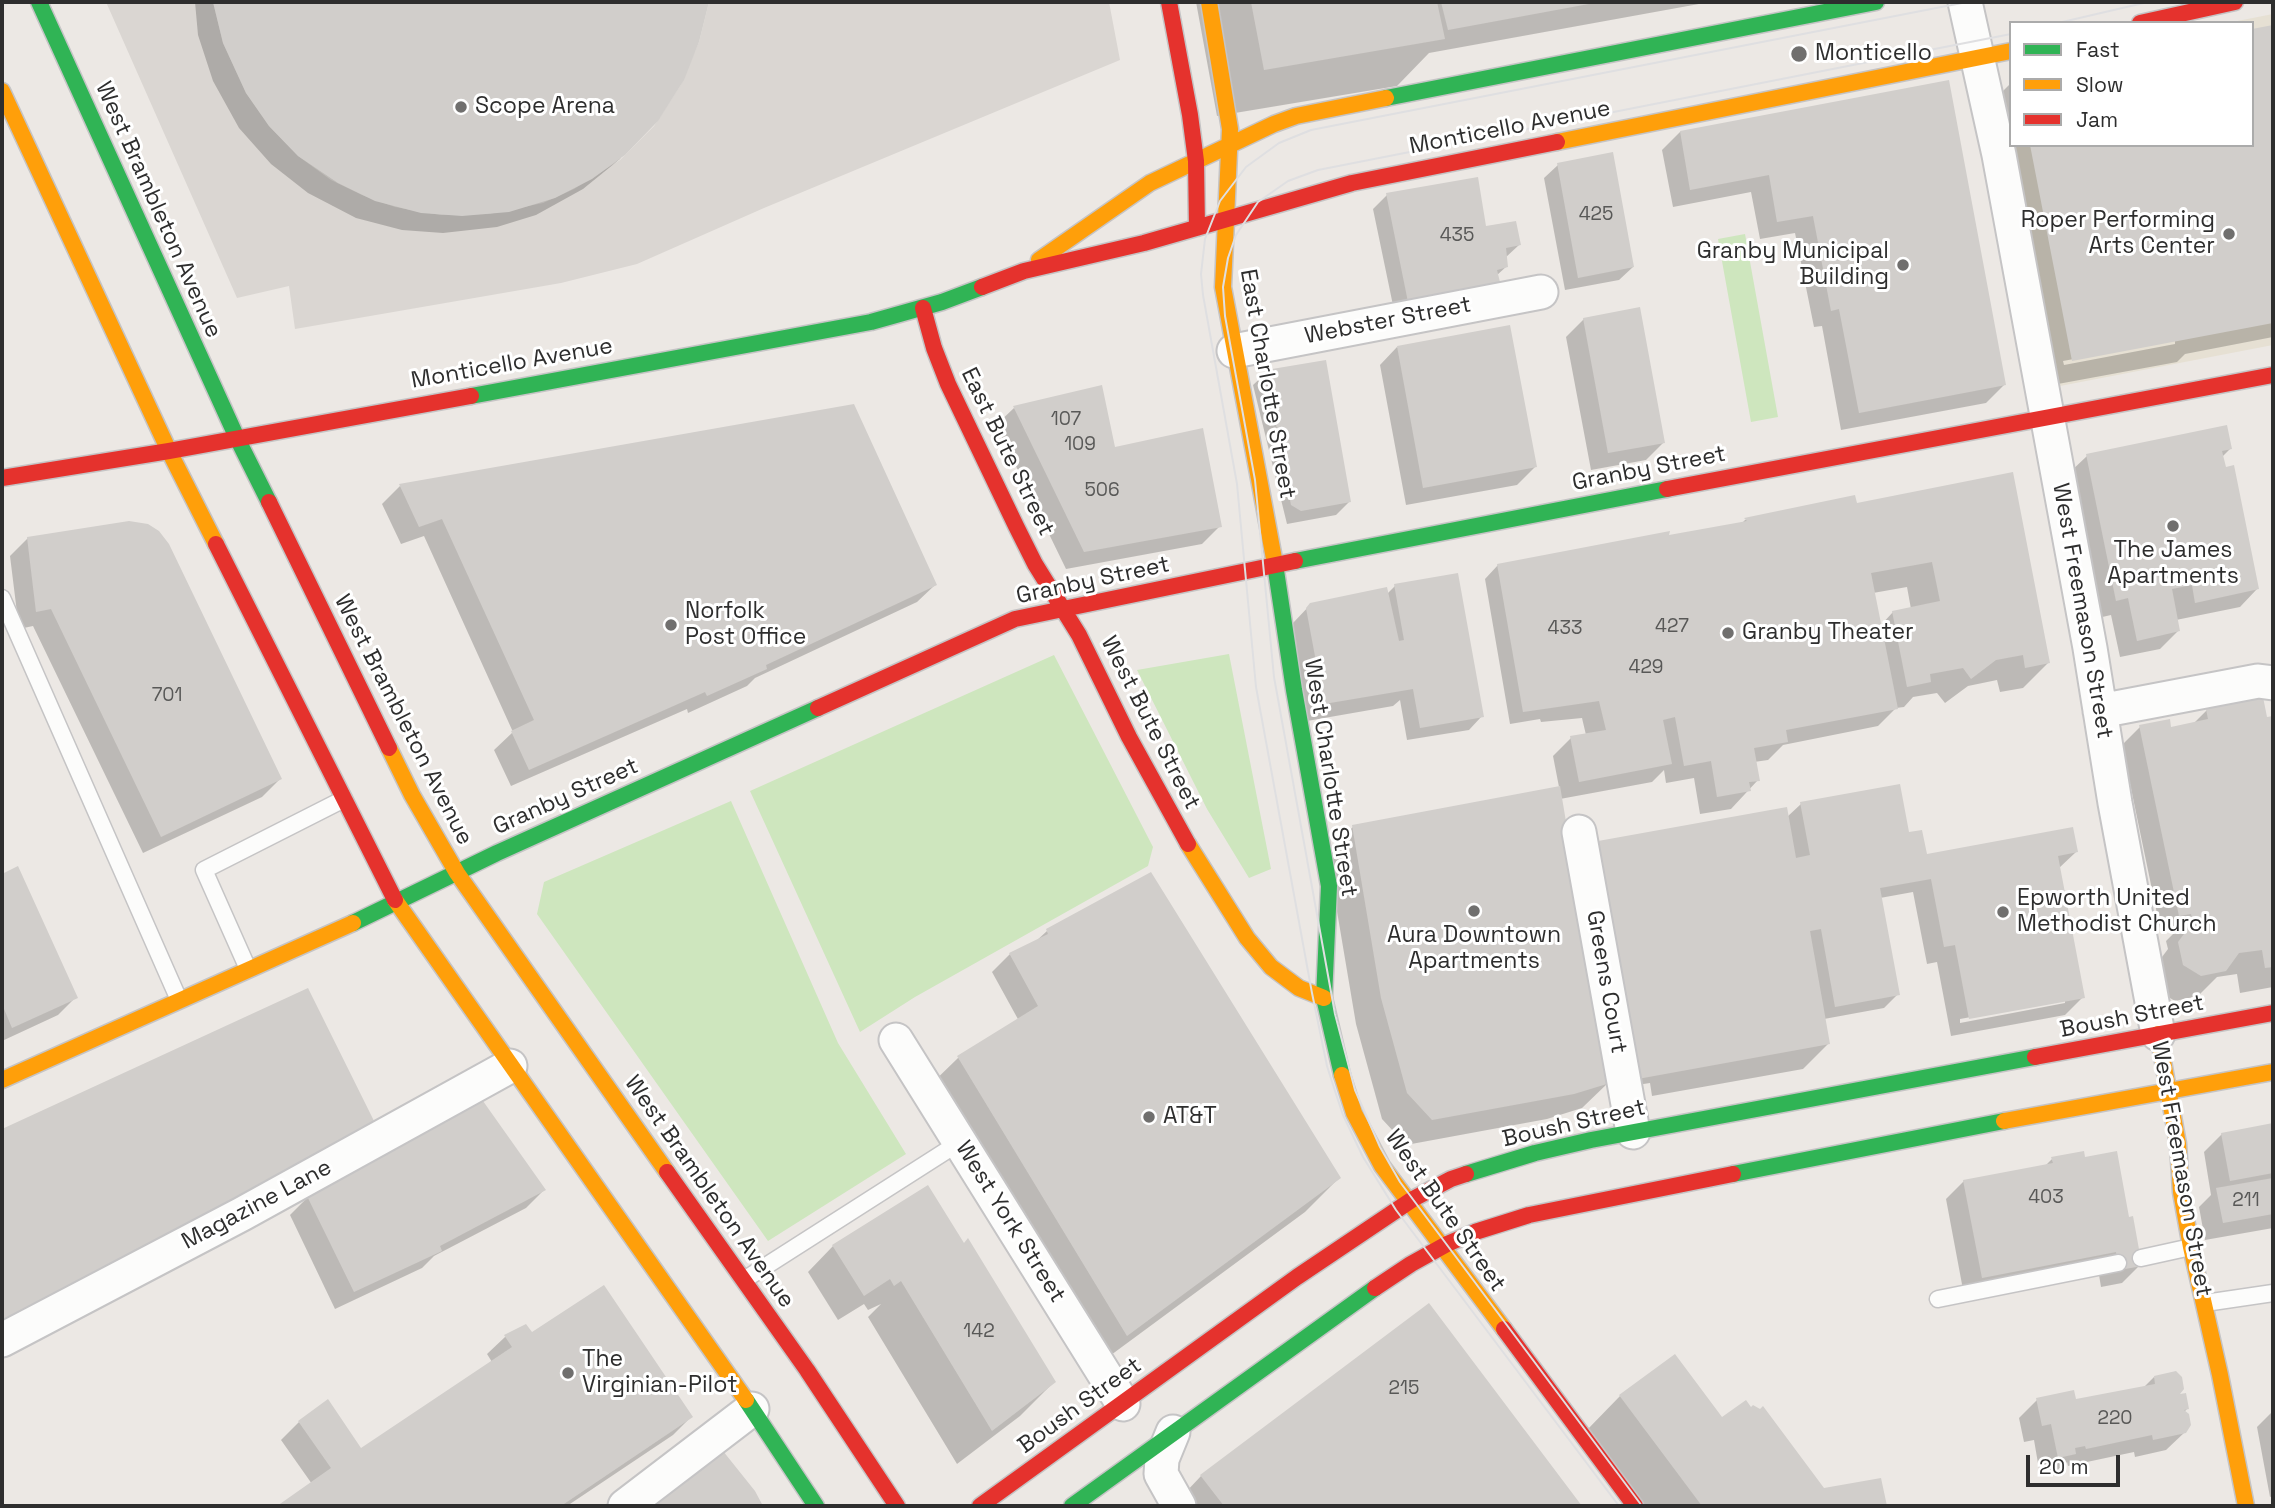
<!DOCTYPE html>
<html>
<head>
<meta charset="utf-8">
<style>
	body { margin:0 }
	#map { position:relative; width:2275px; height:1508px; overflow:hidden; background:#ece8e4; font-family:"Space Grotesk",sans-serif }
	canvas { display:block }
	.frame { position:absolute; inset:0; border:4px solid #2e2e2e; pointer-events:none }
	.legend { position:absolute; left:2009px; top:21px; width:245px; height:126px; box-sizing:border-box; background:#fff; border:2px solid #ababab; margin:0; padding:9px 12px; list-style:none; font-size:21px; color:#2e2e2e }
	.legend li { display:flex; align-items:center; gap:14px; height:35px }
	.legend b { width:35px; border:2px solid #ababab }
	.scale { position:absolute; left:2026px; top:1455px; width:94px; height:32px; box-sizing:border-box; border:4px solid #2e2e2e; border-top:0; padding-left:9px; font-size:21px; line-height:24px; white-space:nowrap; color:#2e2e2e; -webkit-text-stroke:5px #fff; paint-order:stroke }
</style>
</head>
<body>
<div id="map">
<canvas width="2275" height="1508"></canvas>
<div class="frame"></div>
<ul class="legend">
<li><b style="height:9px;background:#30b455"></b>Fast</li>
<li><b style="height:9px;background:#ff9f0a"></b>Slow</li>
<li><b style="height:9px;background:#e5322d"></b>Jam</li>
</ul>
<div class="scale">20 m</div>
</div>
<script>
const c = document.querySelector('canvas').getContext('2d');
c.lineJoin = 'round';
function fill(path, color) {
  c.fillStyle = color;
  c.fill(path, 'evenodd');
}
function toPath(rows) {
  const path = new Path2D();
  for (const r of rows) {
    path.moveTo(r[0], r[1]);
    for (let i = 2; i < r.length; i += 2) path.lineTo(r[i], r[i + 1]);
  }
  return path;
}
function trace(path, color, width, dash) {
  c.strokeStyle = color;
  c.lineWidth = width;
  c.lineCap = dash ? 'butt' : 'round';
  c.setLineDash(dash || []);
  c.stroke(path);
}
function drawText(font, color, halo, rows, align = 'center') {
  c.font = font + ' "Space Grotesk",sans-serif';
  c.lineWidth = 6;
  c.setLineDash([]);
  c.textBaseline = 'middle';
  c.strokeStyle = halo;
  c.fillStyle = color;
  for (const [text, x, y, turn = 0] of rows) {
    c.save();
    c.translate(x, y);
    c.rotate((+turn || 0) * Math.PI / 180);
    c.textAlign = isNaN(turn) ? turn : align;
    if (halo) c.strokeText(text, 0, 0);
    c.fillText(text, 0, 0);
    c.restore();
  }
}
const education = toPath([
	[2273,14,2273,345,2060,386,2012,145,2252,145,2252,23,2227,23]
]);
const green = toPath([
	[1745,234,1778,417,1751,422,1718,239],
	[1229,654,1271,869,1249,878,1207,809,1137,670],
	[1054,655,1153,847,1148,866,915,997,860,1032,750,791],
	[731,801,838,1043,906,1154,768,1241,537,914,544,882]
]);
const plaza = toPath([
	[106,2,213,2,223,43,246,93,269,126,298,156,331,180,362,195,395,207,441,215,489,214,543,203,574,189,620,160,654,126,680,86,699,42,709,2,1109,2,1120,60,764,208,637,264,561,283,295,329,289,286,237,298]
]);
const shadow = toPath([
	[195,2,706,2,705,16,620,159,583,189,536,215,497,227,443,233,402,230,356,218,308,193,271,164,239,128,213,81,198,35],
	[1196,2,1710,2,1429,53,1397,86,1217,116],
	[2273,27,2273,337,2185,354,2177,362,2047,386,1992,102,2011,83,2011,145,2252,145,2252,31],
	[2175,340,2175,344,2064,365,2063,361],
	[1948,82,2004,385,1986,403,1841,430,1822,326,1814,327,1795,233,1760,239,1751,192,1673,207,1662,150,1680,132],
	[1558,165,1633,267,1619,280,1565,290,1544,178],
	[1387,195,1485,228,1519,245,1505,258,1507,266,1496,276,1395,315,1373,209],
	[1584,319,1664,442,1646,460,1591,470,1566,337],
	[1397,347,1535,467,1517,485,1406,505,1380,365],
	[1267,372,1350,501,1336,515,1287,524,1253,385],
	[1014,408,1114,449,1220,526,1202,544,1066,569,996,425],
	[2230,449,2222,457,2257,589,2240,607,2176,620,2178,631,2160,649,2120,657,2111,615,2098,618,2069,473,2087,456],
	[2012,474,2049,662,2023,688,2000,692,1997,680,1968,686,1945,703,1937,693,1913,697,1904,707,1896,708,1878,726,1783,745,1768,760,1754,762,1758,780,1731,809,1700,814,1694,778,1666,783,1664,770,1652,782,1560,799,1608,1083,1582,1108,1547,1119,1406,1145,1382,1119,1356,1024,1327,852,1353,827,1559,787,1553,756,1571,738,1586,735,1582,718,1541,722,1540,719,1510,724,1485,579,1498,565,1741,524,1745,520,1854,497,1856,506],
	[1907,587,1911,609,1893,612,1880,626,1873,593],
	[400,486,935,585,917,602,755,678,747,686,688,713,687,709,511,786,494,750,513,732,424,536,401,544,382,504],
	[28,538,280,779,262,797,143,853,33,626,19,629,10,556],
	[1395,586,1482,716,1469,730,1407,740,1400,700,1393,706,1307,721,1293,623,1311,604,1387,594],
	[2207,710,2266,719,2273,718,2273,987,2240,993,2237,974,2217,977,2198,996,2175,1001,2158,991,2153,969,2168,949,2166,941,2177,930,2161,933,2122,745,2140,727,2170,729,2193,724],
	[1801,804,1907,834,1926,858,2076,852,2058,869,2083,997,2065,1015,1951,1036,1937,962,1927,964,1913,892,1880,898,1898,994,1884,1008,1824,1019,1829,1043,1803,1069,1652,1096,1650,1083,1624,1087,1787,817],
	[2065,1000,2065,1003,1960,1023,1960,1019],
	[17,869,76,997,58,1015,2,1041,2,876],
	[1047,931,1339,1178,1305,1212,1092,1369,923,1092,958,1058,1019,1021,992,972,1010,954,1035,942],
	[308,990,2,1330,2,1130],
	[2273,1125,2273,1228,2205,1240,2199,1207,2211,1195,2204,1152,2222,1134],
	[2052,1159,2084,1159,2128,1219,2140,1265,2122,1283,2101,1287,2098,1269,1964,1295,1946,1199,1964,1181,2044,1167],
	[544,1190,526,1208,434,1256,422,1268,335,1309,290,1215,308,1197],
	[963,1244,1054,1382,1020,1416,957,1464,868,1317,881,1304,868,1310,864,1304,838,1320,808,1272,833,1246],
	[1429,1305,1580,1506,1193,1506,1184,1494,1201,1476],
	[526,1326,532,1334,691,1417,673,1435,567,1506,282,1506,312,1484,281,1440,299,1422,360,1450,492,1362,487,1354,505,1337],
	[2154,1377,2187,1409,2184,1412,2185,1432,2166,1450,2135,1457,2134,1452,2068,1466,2067,1462,2056,1471,2040,1475,2034,1440,2024,1442,2019,1418,2037,1400,2074,1401,2144,1387],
	[1620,1396,1722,1420,1823,1490,1880,1480,1885,1506,1642,1506,1586,1431],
	[2273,1411,2273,1496,2270,1497,2257,1427],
	[723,1454,754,1492,761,1506,656,1506]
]);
const building = toPath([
	[213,2,709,2,699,42,684,80,658,121,625,155,592,179,555,198,509,212,462,216,421,213,375,201,338,183,298,156,269,126,246,93,223,43],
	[1251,2,1437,2,1445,39,1264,70],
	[1441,2,1594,2,1594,3,1448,30],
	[2273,25,2273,323,2072,361,2030,145,2252,145,2252,29],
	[1949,80,2006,385,1859,413,1839,309,1831,311,1813,216,1777,222,1769,175,1690,190,1680,131],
	[1613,152,1634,267,1578,278,1557,163],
	[1478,177,1486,226,1516,221,1521,245,1506,248,1508,267,1497,270,1501,286,1408,302,1386,193],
	[1640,307,1665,443,1608,453,1583,318],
	[1510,325,1537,467,1423,488,1397,346],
	[1326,360,1351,502,1301,511,1291,505,1266,370],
	[1102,385,1115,447,1203,428,1222,527,1084,552,1013,406],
	[854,404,937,585,766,665,767,669,707,696,705,692,529,770,511,731,534,720,442,519,419,527,399,484],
	[2227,425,2232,449,2222,451,2226,467,2234,465,2259,589,2195,603,2192,585,2172,589,2180,631,2137,641,2128,598,2116,601,2086,454],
	[2013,472,2050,663,2025,668,2023,655,1996,660,1971,679,1963,668,1930,674,1931,682,1907,687,1892,611,1940,601,1932,562,1871,573,1898,709,1786,730,1788,742,1754,748,1760,781,1749,782,1751,791,1717,797,1711,761,1684,766,1675,717,1663,720,1672,764,1579,782,1570,736,1606,730,1599,701,1523,712,1497,564,1670,531,1669,535,1747,521,1744,518,1855,495,1857,503],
	[129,521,148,524,159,531,169,544,282,779,161,837,51,609,36,612,27,537],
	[1458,573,1484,717,1420,728,1413,689,1324,704,1306,608,1310,603,1387,587,1399,641,1404,640,1394,584],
	[2263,697,2267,717,2273,716,2273,967,2265,968,2262,950,2239,953,2226,971,2201,976,2183,965,2178,942,2193,922,2191,914,2179,916,2139,725,2170,719,2171,727,2208,719,2206,709],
	[1900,784,1909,832,1922,830,1927,854,2073,827,2078,852,2058,856,2085,998,1969,1019,1955,945,1944,947,1931,879,1880,888,1900,995,1835,1007,1821,929,1810,931,1830,1044,1632,1080,1587,843,1787,807,1796,858,1810,855,1800,802],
	[1560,786,1610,1083,1574,1094,1432,1120,1407,1093,1381,998,1352,825],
	[18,866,78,998,12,1028,2,1004,2,874],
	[1151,872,1341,1178,1127,1336,957,1056,1038,1006,1009,953,1048,934,1046,929],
	[308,988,376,1125,2,1323,2,1129],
	[483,1101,546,1190,440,1246,442,1251,354,1292,307,1196],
	[2273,1123,2273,1173,2230,1181,2221,1133],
	[2084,1151,2085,1157,2117,1151,2129,1217,2133,1216,2142,1266,2119,1270,2116,1252,1982,1278,1963,1180,2053,1163,2051,1157],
	[2273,1178,2273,1214,2223,1223,2216,1188],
	[928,1185,964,1243,968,1238,1056,1382,992,1431,901,1281,894,1286,890,1279,864,1296,832,1245],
	[604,1285,693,1417,561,1506,277,1506,331,1468,298,1421,328,1399,361,1448,512,1347,504,1335,526,1324,532,1332],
	[1429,1303,1582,1506,1224,1506,1200,1475],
	[1675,1354,1722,1417,1746,1400,1751,1407,1753,1405,1760,1409,1763,1406,1824,1488,1881,1478,1887,1506,1702,1506,1619,1395],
	[2176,1371,2182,1377,2184,1389,2180,1394,2186,1393,2189,1409,2184,1410,2189,1414,2191,1425,2186,1433,2153,1440,2152,1435,2086,1449,2085,1446,2075,1448,2076,1454,2058,1458,2051,1424,2042,1426,2036,1398,2074,1390,2076,1399,2155,1384,2154,1376],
	[723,1451,755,1491,763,1506,653,1506]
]);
const lane = toPath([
	[2,598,179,1000],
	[248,969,204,870,344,799],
	[2141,1258,2191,1247],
	[744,1280,960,1142],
	[1938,1299,2118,1263],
	[2205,1303,2273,1293]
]);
const street = toPath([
	[1965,2,1999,155,2090,648,2115,803,2158,1034],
	[1234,351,1541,292],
	[2100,711,2258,681,2273,683],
	[1579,832,1633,1132],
	[896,1040,1123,1404],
	[2,1340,242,1214,510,1066],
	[1173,1432,1162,1459,1161,1474,1179,1506],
	[625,1506,752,1409]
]);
const fast = toPath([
	[39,2,237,438,269,502],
	[1386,98,1876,2],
	[471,396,871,322,942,302,982,287],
	[1295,561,1667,489],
	[1275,564,1294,690,1329,886,1324,998,1342,1075],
	[353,923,497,853,818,708],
	[1466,1174,1535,1153,1591,1140,2035,1057],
	[1733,1174,2004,1121],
	[746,1400,816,1506],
	[1072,1506,1375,1288]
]);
const slow = toPath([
	[1209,2,1230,129,1223,287,1275,564],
	[2,91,169,451,216,544],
	[1557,142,2011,51],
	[1039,260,1150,183,1274,124,1296,116,1386,98],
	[389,748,412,795,457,873,667,1172],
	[1188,844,1247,938,1271,967,1299,988,1324,998],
	[395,900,746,1400],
	[2158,1034,2178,1144,2181,1192,2191,1247,2220,1375,2246,1506],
	[1342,1075,1354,1113,1382,1166,1504,1329],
	[2,1080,353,923],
	[2004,1121,2273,1072]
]);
const jam = toPath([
	[1169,2,1190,115,1196,161,1197,228],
	[2140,23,2235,2],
	[982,287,1024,271,1144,243,1352,183,1557,142],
	[923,308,934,348,948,384,1016,526,1035,564,1079,635,1129,737,1188,844],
	[2,478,169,451,471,396],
	[1667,489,2273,375],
	[269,502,389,748],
	[216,544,395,900],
	[818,708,1015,619,1295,561],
	[2035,1057,2273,1013],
	[667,1172,807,1370,897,1506],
	[1375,1288,1411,1264,1447,1244,1475,1232,1529,1215,1733,1174],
	[1504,1329,1635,1506],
	[980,1506,1297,1277,1413,1199,1451,1179,1466,1174]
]);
const tram = toPath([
	[2058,23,2148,2],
	[1619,1506,1396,1210,1363,1157,1343,1115,1335,1091,1327,1066,1312,993,1256,687,1237,484,1203,295,1201,274,1205,239,1220,201,1246,167,1279,143,1311,130,1967,2],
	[1642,1506,1400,1182,1380,1147,1355,1090,1335,1014,1274,677,1255,480,1225,316,1223,287,1228,258,1236,235,1258,202,1288,181,1318,170,2011,34]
]);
const markers = [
	[1799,54,9,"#706f6e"],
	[461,107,7,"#706f6e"],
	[2229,234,7,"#706f6e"],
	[1903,265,7,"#706f6e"],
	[2173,526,7,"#706f6e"],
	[671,625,7,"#706f6e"],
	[1728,633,7,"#706f6e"],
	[1474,911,7,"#706f6e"],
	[2003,912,7,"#706f6e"],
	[1149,1117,7,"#706f6e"],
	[568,1373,7,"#706f6e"]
];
const numberNames = [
	["425",1596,215],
	["435",1457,236],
	["107",1066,420],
	["109",1080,445],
	["506",1102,491],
	["427",1672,627],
	["433",1565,629],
	["429",1646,668],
	["701",167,696],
	["403",2046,1198],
	["211",2246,1201],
	["142",979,1332],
	["215",1404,1389],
	["220",2115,1419]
];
const poiNames = [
	["Monticello",1815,54],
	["Scope Arena",475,107],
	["Roper Performing",2215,221,"right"],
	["Arts Center",2215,247,"right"],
	["Granby Municipal",1889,252,"right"],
	["Building",1889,278,"right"],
	["The James",2173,551,"center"],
	["Apartments",2173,577,"center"],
	["Norfolk",685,612],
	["Post Office",685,638],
	["Granby Theater",1742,633],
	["Epworth United",2017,899],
	["Methodist Church",2017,925],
	["Aura Downtown",1474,936,"center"],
	["Apartments",1474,962,"center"],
	["AT&T",1163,1117],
	["The",582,1360],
	["Virginian-Pilot",582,1386]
];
const streetNames = [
	["Monticello Avenue",1510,128,-11],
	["West Brambleton Avenue",158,210,66],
	["Webster Street",1388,321,-11],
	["Monticello Avenue",512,364,-10],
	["East Charlotte Street",1267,384,80],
	["East Bute Street",1007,452,64],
	["Granby Street",1649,469,-11],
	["Granby Street",1093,581,-12],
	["West Freemason Street",2082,611,80],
	["West Brambleton Avenue",403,720,63],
	["West Bute Street",1150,723,63],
	["West Charlotte Street",1330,778,81],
	["Granby Street",566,797,-24],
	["Greens Court",1606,982,80],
	["Boush Street",2132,1017,-11],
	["Boush Street",1574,1124,-13],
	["West Freemason Street",2181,1169,80],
	["West Brambleton Avenue",709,1192,55],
	["Magazine Lane",257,1205,-28],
	["West Bute Street",1445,1211,55],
	["West York Street",1010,1222,58],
	["Boush Street",1080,1406,-36]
];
fill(education, '#e6e0d3');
fill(green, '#cee6be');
fill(plaza, '#dad6d2');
fill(shadow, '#0003');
fill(building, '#d1cecb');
trace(lane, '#c5c4c5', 19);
trace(street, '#c5c4c5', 37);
trace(fast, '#c5c4c5', 19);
trace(slow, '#c5c4c5', 19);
trace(jam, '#c5c4c5', 19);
trace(lane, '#fcfcfb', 16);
trace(street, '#fcfcfb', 33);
trace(fast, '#30b455', 16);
trace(slow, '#ff9f0a', 16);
trace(jam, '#e5322d', 16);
trace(tram, '#dfdfe1', 2);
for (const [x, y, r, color] of markers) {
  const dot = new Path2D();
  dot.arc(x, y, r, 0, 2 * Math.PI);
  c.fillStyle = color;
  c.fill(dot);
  trace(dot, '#fff', 2.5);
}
drawText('19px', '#585857', null, numberNames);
drawText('23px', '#2e2e2e', '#fff', poiNames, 'left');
drawText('23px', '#2e2e2e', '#fff', streetNames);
</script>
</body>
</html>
